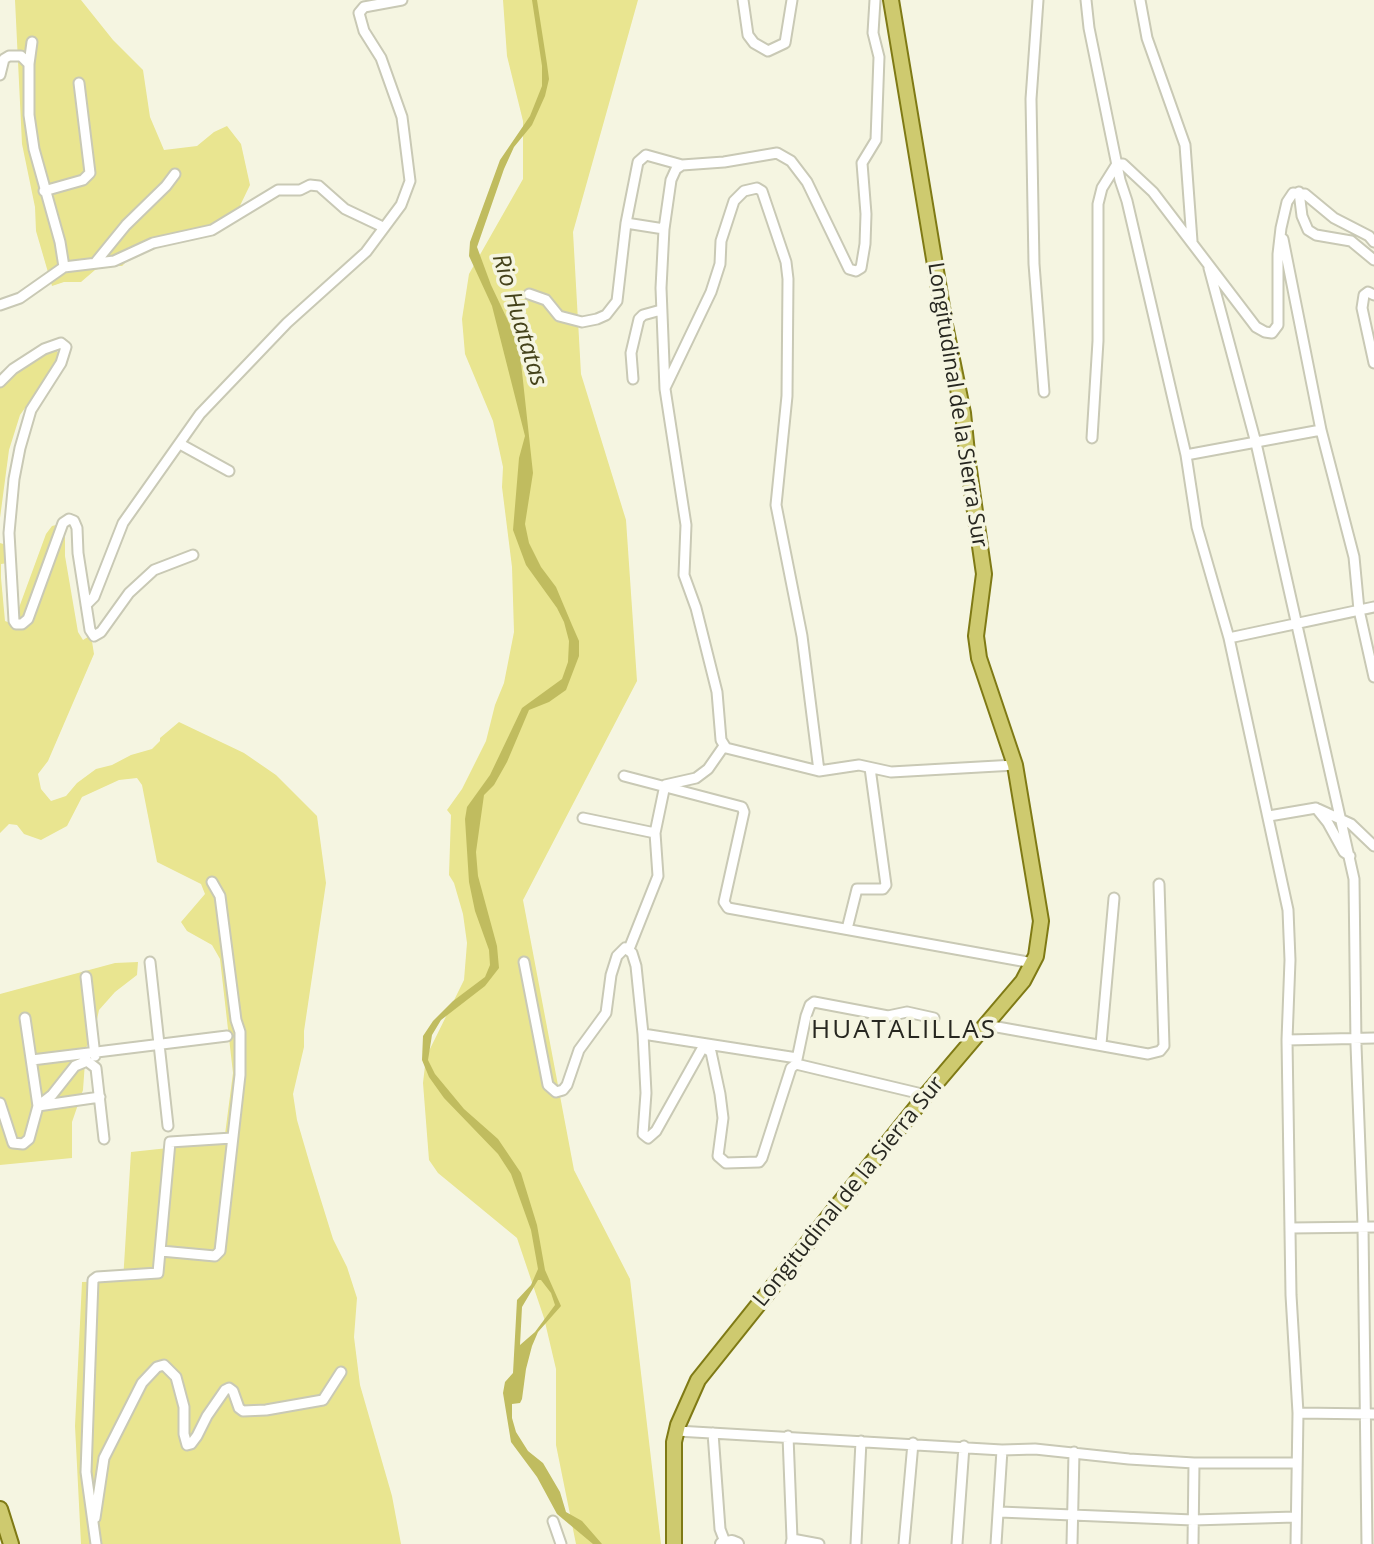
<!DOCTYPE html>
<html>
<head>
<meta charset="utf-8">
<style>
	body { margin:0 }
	canvas { display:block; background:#f5f5e1 }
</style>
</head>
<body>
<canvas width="1374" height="1544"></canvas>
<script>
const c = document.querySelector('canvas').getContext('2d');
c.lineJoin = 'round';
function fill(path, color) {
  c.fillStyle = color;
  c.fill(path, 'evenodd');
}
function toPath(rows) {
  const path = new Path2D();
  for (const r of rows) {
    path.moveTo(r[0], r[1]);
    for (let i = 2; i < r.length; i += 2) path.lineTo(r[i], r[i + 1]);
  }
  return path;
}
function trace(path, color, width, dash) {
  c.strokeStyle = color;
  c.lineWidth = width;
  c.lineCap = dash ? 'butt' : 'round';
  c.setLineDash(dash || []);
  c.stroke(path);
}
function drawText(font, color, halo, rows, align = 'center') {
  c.font = font + ' "Open Sans",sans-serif';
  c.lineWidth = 7;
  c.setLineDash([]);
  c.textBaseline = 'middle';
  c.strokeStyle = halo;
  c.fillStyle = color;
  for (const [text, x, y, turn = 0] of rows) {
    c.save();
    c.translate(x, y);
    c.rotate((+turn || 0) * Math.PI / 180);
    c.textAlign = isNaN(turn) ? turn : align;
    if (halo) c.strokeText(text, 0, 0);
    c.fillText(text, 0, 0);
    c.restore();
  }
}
const green = toPath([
	[15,0,81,0,113,40,143,70,150,117,164,150,197,146,214,132,227,126,241,144,250,185,236,214,221,225,133,255,122,266,107,266,95,270,81,282,64,282,52,286,36,231,35,207,22,144],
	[503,0,638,0,573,232,581,374,626,520,637,681,523,900,574,1170,630,1279,661,1544,576,1544,556,1445,556,1369,544,1318,517,1238,438,1173,429,1160,423,1083,426,1057,464,980,467,943,463,914,454,883,449,875,451,815,447,810,462,789,486,741,495,705,504,683,514,632,512,567,502,487,503,467,493,421,465,354,462,319,469,274,523,179,523,121,507,56],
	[45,350,57,351,61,358,20,415,9,450,0,518,0,376],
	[60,524,65,527,65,556,78,632,83,640,91,635,94,654,48,761,38,774,41,789,51,801,66,796,77,783,96,769,112,765,131,755,152,749,160,741,160,738,179,722,244,753,276,775,317,816,326,883,304,1031,304,1047,293,1094,297,1120,311,1168,333,1239,347,1267,357,1298,354,1337,360,1385,392,1496,401,1544,81,1544,75,1426,82,1282,123,1281,131,1152,224,1142,233,1073,220,959,212,945,187,931,181,922,205,894,201,884,157,862,142,785,137,778,119,780,82,797,67,826,41,840,24,834,17,825,9,824,0,833,0,543,10,546,8,563,1,564,1,578,5,621,13,624,46,534,52,526],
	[138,962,137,975,115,992,99,1010,95,1029,86,1048,83,1090,72,1122,72,1158,0,1165,0,994,115,963]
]);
const water = toPath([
	[532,0,537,0,547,64,549,79,545,96,532,125,514,147,504,169,477,247,491,285,519,344,533,473,525,524,529,543,541,567,556,587,572,625,579,641,579,656,566,690,549,702,529,710,507,762,494,785,484,795,476,852,478,876,497,946,499,968,485,986,441,1020,432,1035,428,1060,435,1074,464,1109,498,1139,521,1173,537,1225,545,1270,561,1306,538,1332,532,1346,526,1369,522,1399,520,1403,512,1404,512,1418,516,1432,528,1451,543,1463,560,1492,566,1512,582,1521,602,1544,593,1544,557,1514,537,1477,511,1442,503,1393,505,1382,513,1373,517,1300,531,1285,538,1269,531,1230,511,1174,498,1154,444,1098,429,1077,422,1060,423,1036,433,1021,453,1001,485,977,490,965,489,950,475,911,469,882,465,819,467,807,490,775,522,708,562,679,568,662,569,641,564,622,557,608,526,565,513,530,519,458,525,436,492,306,469,256,470,242,500,160,530,116,542,86,542,66],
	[538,1280,541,1280,551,1293,555,1305,535,1332,520,1345,522,1307]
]);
const minor = toPath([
	[743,0,748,35,754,43,768,51,785,43,792,0],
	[1038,0,1031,99,1034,264,1044,392],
	[1086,0,1089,28,1120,180,1127,201,1186,455,1197,527,1229,638,1288,910,1290,960,1287,1040,1291,1295,1298,1413,1296,1544],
	[1140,0,1147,38,1185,145,1192,241],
	[32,42,29,64,29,115,34,149,60,242,64,267],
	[0,75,4,59,9,56,21,56,29,64],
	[1117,164,1123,164,1153,192,1256,327,1265,332,1272,333,1278,325,1278,254,1281,228,1287,202,1293,193,1305,194,1334,218,1369,236,1374,242],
	[44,191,83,180,90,173,79,83],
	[1299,192,1302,216,1308,230,1316,235,1351,241,1374,260],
	[626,223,664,229],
	[1283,239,1321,430,1354,557,1359,610,1374,677],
	[95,263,126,225,166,186,175,174],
	[1209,268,1256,443,1354,879,1356,1045,1363,1227,1367,1544],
	[529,294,546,300,559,316,582,322,597,319,606,315,617,301,626,223,638,162,646,155,682,165],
	[1374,295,1368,292,1364,295,1362,308,1374,363],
	[0,305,20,298,64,267,114,261,153,243,212,230,278,190,300,190,310,185,319,186,345,209,383,227],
	[633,379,631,353,639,319,643,315,661,310],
	[0,382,13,369,44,349,61,343,66,347,61,363,31,410,20,448,14,479,9,533,14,621,16,624,22,624,28,619,63,523,69,519,74,521,77,528,78,553,90,630,94,636,101,632,129,593,154,570,193,555],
	[665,388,711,292,720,264,721,241,734,201,744,191,757,188,762,191,786,262,788,279,787,396,776,505,802,636,819,771,859,765,891,772,1015,765],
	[1092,438,1098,341,1098,204,1102,188,1117,164],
	[180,444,229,471],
	[1186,455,1321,430],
	[86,605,94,597,123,523,200,414,287,323,366,252,401,205,410,181,402,117,381,58,364,31,359,13,364,7,402,0],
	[1229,638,1374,607],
	[819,771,726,748,721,740,717,692,696,608,684,575,686,525,665,389,661,288,664,229,671,180,676,169,682,165,724,162,777,153,791,161,807,182,849,269,856,271,861,268,865,244,866,214,862,163,876,140,879,57,873,33,875,0],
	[624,776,742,807,744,812,724,902,728,908,1033,963],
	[1318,809,1351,824,1374,846],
	[1269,816,1316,808,1328,823,1344,852,1350,856],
	[583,818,655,833],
	[847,929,857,889,883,889,886,885,870,768],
	[629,949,658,876,655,833,665,785,696,778,708,769,724,746],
	[150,962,168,1126],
	[524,962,548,1085,556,1092,563,1090,567,1085,579,1050,606,1013,611,975,617,956,625,948,632,953,636,966,643,1034,646,1093,643,1134,648,1138,656,1131,703,1047,711,1052,720,1094,723,1118,718,1156,726,1163,759,1162,762,1158,791,1068,796,1064,926,1095],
	[86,977,95,1056],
	[25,1018,38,1106,100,1097],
	[986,1025,1148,1054,1160,1051,1164,1046,1159,884],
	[643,1034,797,1058],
	[1287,1040,1374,1038],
	[1101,1044,1114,898],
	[32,1060,227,1036],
	[796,1064,806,1016,810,1005,814,1002,888,1016,907,1012,934,1018],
	[0,1103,13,1143,23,1144,29,1139,38,1106,52,1095,75,1066,87,1061,96,1068,104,1139],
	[1291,1228,1374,1227],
	[161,1251,215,1256,220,1251,240,1075,240,1032,236,1020,220,896,212,882],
	[1298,1413,1374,1414],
	[677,1431,1002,1450,1035,1449,1129,1459,1194,1463,1296,1463],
	[713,1433,720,1529,725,1542],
	[788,1436,792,1539],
	[1000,1512,1193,1520,1295,1517],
	[95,1518,104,1458,142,1383,157,1367,164,1365,176,1377,184,1407,184,1434,187,1445,191,1444,197,1436,207,1416,225,1390,229,1388,233,1391,239,1408,243,1411,266,1410,323,1400,341,1372],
	[553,1521,561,1544],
	[96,1544,86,1472,93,1280,97,1277,158,1273,170,1142,232,1138],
	[791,1544,792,1539,819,1544],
	[856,1544,861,1441],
	[904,1544,913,1443],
	[957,1544,964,1446],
	[996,1544,1002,1450],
	[1072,1544,1074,1452],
	[1193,1544,1194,1463]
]);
const secondary = toPath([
	[722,1544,732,1542,737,1544]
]);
const primary = toPath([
	[0,1509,11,1544],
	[674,1544,674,1442,678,1425,698,1380,926,1095,1023,981,1036,956,1041,921,1015,765,979,658,976,636,984,574,968,463,963,413,945,325,891,0]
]);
const streetNames = [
	["Longitudinal de la Sierra Sur",957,405,81],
	["Longitudinal de la Sierra Sur",849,1192,-51]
];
const waterNames = [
	["Rio Huatatas",519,320,73]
];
const quarterNames = [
	["HUATALILLAS",904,1031]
];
fill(green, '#e9e590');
fill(water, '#c0bc5f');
trace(minor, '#c9c9b5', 13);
trace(secondary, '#c9c9b5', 16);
trace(primary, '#7f7a15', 18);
trace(minor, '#fff', 9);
trace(secondary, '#fff', 12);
trace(primary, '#ceca6f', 14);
drawText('22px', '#272720', '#f5f5e1', streetNames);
drawText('italic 24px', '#45431b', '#f5f5e1', waterNames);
c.letterSpacing = '2px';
drawText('26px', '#272720', '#f5f5e1', quarterNames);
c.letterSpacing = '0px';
</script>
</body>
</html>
